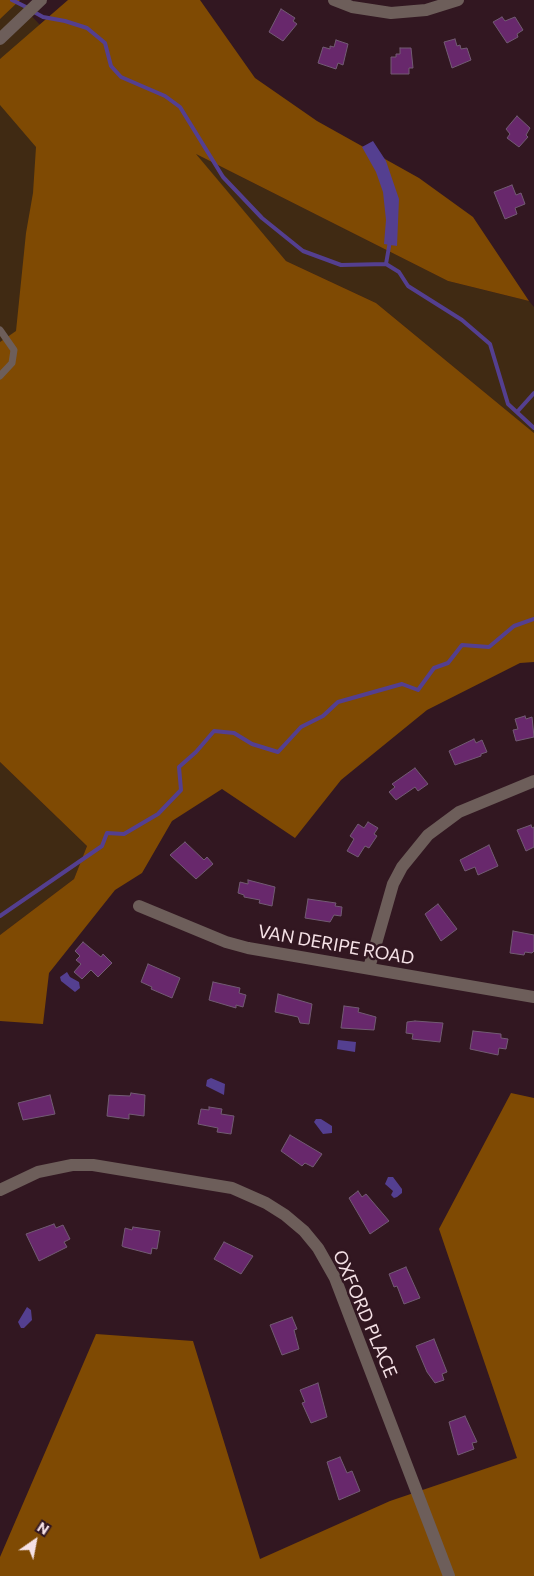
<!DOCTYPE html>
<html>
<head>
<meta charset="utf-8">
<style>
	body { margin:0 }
	#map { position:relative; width:534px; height:1576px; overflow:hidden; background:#321721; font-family:Commissioner,sans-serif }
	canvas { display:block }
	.north { position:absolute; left:10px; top:1516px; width:50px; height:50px; -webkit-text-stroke:4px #321721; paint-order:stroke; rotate:33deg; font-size:14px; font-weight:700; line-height:20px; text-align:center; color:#f5e1e6 }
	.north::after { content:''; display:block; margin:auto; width:18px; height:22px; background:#f5e1e6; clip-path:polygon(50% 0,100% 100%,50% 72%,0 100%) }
</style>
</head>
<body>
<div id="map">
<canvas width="534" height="1576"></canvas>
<div class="north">N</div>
</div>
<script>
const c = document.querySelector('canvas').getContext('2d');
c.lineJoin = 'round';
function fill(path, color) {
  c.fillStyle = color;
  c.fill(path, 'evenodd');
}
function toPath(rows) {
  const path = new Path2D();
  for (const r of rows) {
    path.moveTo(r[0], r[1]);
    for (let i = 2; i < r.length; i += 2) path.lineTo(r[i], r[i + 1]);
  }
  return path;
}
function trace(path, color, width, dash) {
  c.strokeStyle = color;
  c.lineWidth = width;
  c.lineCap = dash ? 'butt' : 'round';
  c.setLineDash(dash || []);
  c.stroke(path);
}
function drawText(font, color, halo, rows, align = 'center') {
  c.font = font + ' Commissioner,sans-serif';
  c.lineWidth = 5;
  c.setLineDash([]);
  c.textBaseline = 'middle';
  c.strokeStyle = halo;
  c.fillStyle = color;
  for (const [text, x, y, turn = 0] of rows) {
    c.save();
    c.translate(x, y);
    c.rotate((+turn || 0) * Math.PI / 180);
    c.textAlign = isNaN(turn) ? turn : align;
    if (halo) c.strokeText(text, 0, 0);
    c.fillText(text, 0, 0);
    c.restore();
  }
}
const green = toPath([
	[0,0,17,0,52,38,69,209,0,398],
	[194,153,448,281,529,301,534,307,534,433,376,303,286,261],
	[0,762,87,846,74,879,0,935]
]);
const forest = toPath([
	[0,0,20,0,0,19],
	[68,0,200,0,255,78,317,121,419,178,473,217,529,301,448,281,196,154,286,261,376,303,534,433,534,662,520,663,427,710,341,780,295,838,222,789,172,821,142,873,115,890,49,973,43,1024,0,1021,0,935,74,879,87,846,0,762,0,342,16,331,26,233,33,193,36,147,0,105,0,59],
	[511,1093,534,1098,534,1576,0,1576,0,1557,96,1334,193,1341,260,1559,390,1501,517,1458,439,1229]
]);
const water = toPath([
	[373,141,386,161,399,199,397,246,384,244,386,220,383,192,376,172,362,147],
	[67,972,70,977,79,982,80,988,75,992,61,981,60,977],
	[338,1040,356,1042,355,1052,337,1049],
	[211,1078,225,1084,224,1095,206,1086,207,1080],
	[316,1119,321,1119,332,1126,332,1133,323,1134,314,1122],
	[388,1177,393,1177,402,1189,402,1193,397,1197,394,1198,391,1195,393,1191,385,1184],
	[27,1307,31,1310,32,1320,24,1328,21,1328,18,1322]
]);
const stream = toPath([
	[12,0,28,8],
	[34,12,43,17,65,21,87,28,105,43,111,66,121,77,165,96,180,107,223,177,262,218,303,251,341,265,386,264,399,272,408,286,462,320,490,344,508,404,534,428],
	[386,264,390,241],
	[517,412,534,393],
	[0,916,102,846,107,833,124,834,158,814,181,790,179,767,196,752,214,731,234,733,252,744,278,752,301,727,323,716,338,702,402,684,418,690,434,668,448,663,462,645,489,647,514,626,534,619]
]);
const building = toPath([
	[281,9,295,18,293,21,297,24,283,41,269,32,281,9],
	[502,17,505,21,515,17,523,30,517,34,518,37,507,43,493,22,502,17],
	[455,39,457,46,460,45,461,49,467,48,471,60,452,68,444,42,455,39],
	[336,40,348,44,343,65,338,63,336,69,318,63,323,47,330,49,330,46,334,47,336,40],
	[400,48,411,48,413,68,409,68,409,74,391,74,391,57,396,57,396,54,400,54,400,48],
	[517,116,530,128,526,135,528,137,519,147,507,138,510,134,506,129,517,116],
	[512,185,516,195,521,193,525,204,515,208,517,214,505,219,494,192,512,185],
	[525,716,526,719,532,717,534,737,516,741,513,730,518,729,515,719,525,716],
	[474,739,476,743,482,740,487,752,481,754,481,756,455,765,449,751,474,739],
	[415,768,428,784,418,791,415,787,396,800,389,792,395,787,392,784,415,768],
	[368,822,378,828,374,834,377,836,369,848,365,846,358,857,347,851,354,839,350,836,358,824,364,828,368,822],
	[531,825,532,828,534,827,534,847,526,851,517,830,531,825],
	[185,842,204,860,207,857,213,864,196,879,170,855,185,842],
	[489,845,498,866,478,875,475,867,465,871,460,860,489,845],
	[248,880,275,887,272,906,259,903,260,900,244,897,244,895,238,893,240,882,248,884,248,880],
	[308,899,336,903,335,906,342,907,341,916,334,915,330,922,305,918,308,899],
	[438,904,457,929,441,941,425,914,438,904],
	[513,931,534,935,534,951,532,953,525,952,524,955,510,953,513,931],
	[83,942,101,957,103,954,112,963,98,977,91,970,82,979,74,972,81,964,76,960,80,956,75,951,83,942],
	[148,964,180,978,172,998,151,989,152,987,141,982,148,964],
	[213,982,240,988,239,993,246,995,243,1007,236,1005,236,1008,209,1000,213,982],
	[278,994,312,1004,309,1024,300,1023,298,1017,275,1012,278,994],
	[344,1006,359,1008,358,1012,376,1017,374,1030,341,1028,344,1006],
	[415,1021,443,1023,440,1042,412,1039,413,1034,406,1033,407,1022,415,1021],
	[473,1031,501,1034,501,1038,508,1039,506,1049,499,1048,498,1055,470,1049,473,1031],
	[131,1093,145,1095,144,1116,129,1114,129,1119,107,1116,109,1095,130,1096,131,1093],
	[50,1095,55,1114,23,1120,18,1103,50,1095],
	[209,1107,222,1109,221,1114,234,1116,231,1134,217,1132,218,1128,198,1124,201,1109,209,1110,209,1107],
	[290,1135,322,1154,313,1167,305,1163,302,1166,281,1151,290,1135],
	[358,1191,362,1197,366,1194,389,1221,370,1234,349,1198,358,1191],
	[54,1224,56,1228,63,1225,70,1239,64,1242,67,1247,39,1261,26,1234,54,1224],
	[133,1227,160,1231,157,1249,152,1248,151,1254,124,1247,122,1246,125,1228,132,1230,133,1227],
	[224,1242,253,1256,241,1274,214,1259,224,1242],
	[406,1267,420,1298,404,1304,397,1286,394,1287,389,1274,406,1267],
	[292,1317,297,1329,294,1330,299,1349,282,1355,270,1325,292,1317],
	[434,1339,447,1372,442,1374,444,1380,435,1383,427,1372,416,1346,434,1339],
	[318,1383,327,1417,311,1423,302,1403,305,1402,300,1390,318,1383],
	[465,1416,477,1442,472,1443,474,1449,458,1455,449,1422,465,1416],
	[340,1457,347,1473,352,1471,360,1491,339,1500,327,1462,340,1457]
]);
const lane = toPath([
	[0,330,14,350,12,363,0,376]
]);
const street = toPath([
	[334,0,352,7,391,13,426,10,458,0],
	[0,39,41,0],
	[139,906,226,942,248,948,534,997],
	[369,968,393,884,402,867,428,835,459,812,534,781],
	[0,1190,38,1172,72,1165,93,1165,232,1188,266,1203,285,1215,304,1231,318,1248,335,1278,449,1576]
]);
const streetNames = [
	["VAN DERIPE ROAD",336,945,10],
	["OXFORD PLACE",365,1314,67]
];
fill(green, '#402a13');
fill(forest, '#7f4a03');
fill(water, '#543f90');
trace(stream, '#543f90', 4);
fill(building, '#68286c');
trace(building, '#725b73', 1);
trace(lane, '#6d5e5a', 7);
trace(street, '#6d5e5a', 12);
drawText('18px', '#f5e1e6', '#321721', streetNames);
</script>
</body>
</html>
